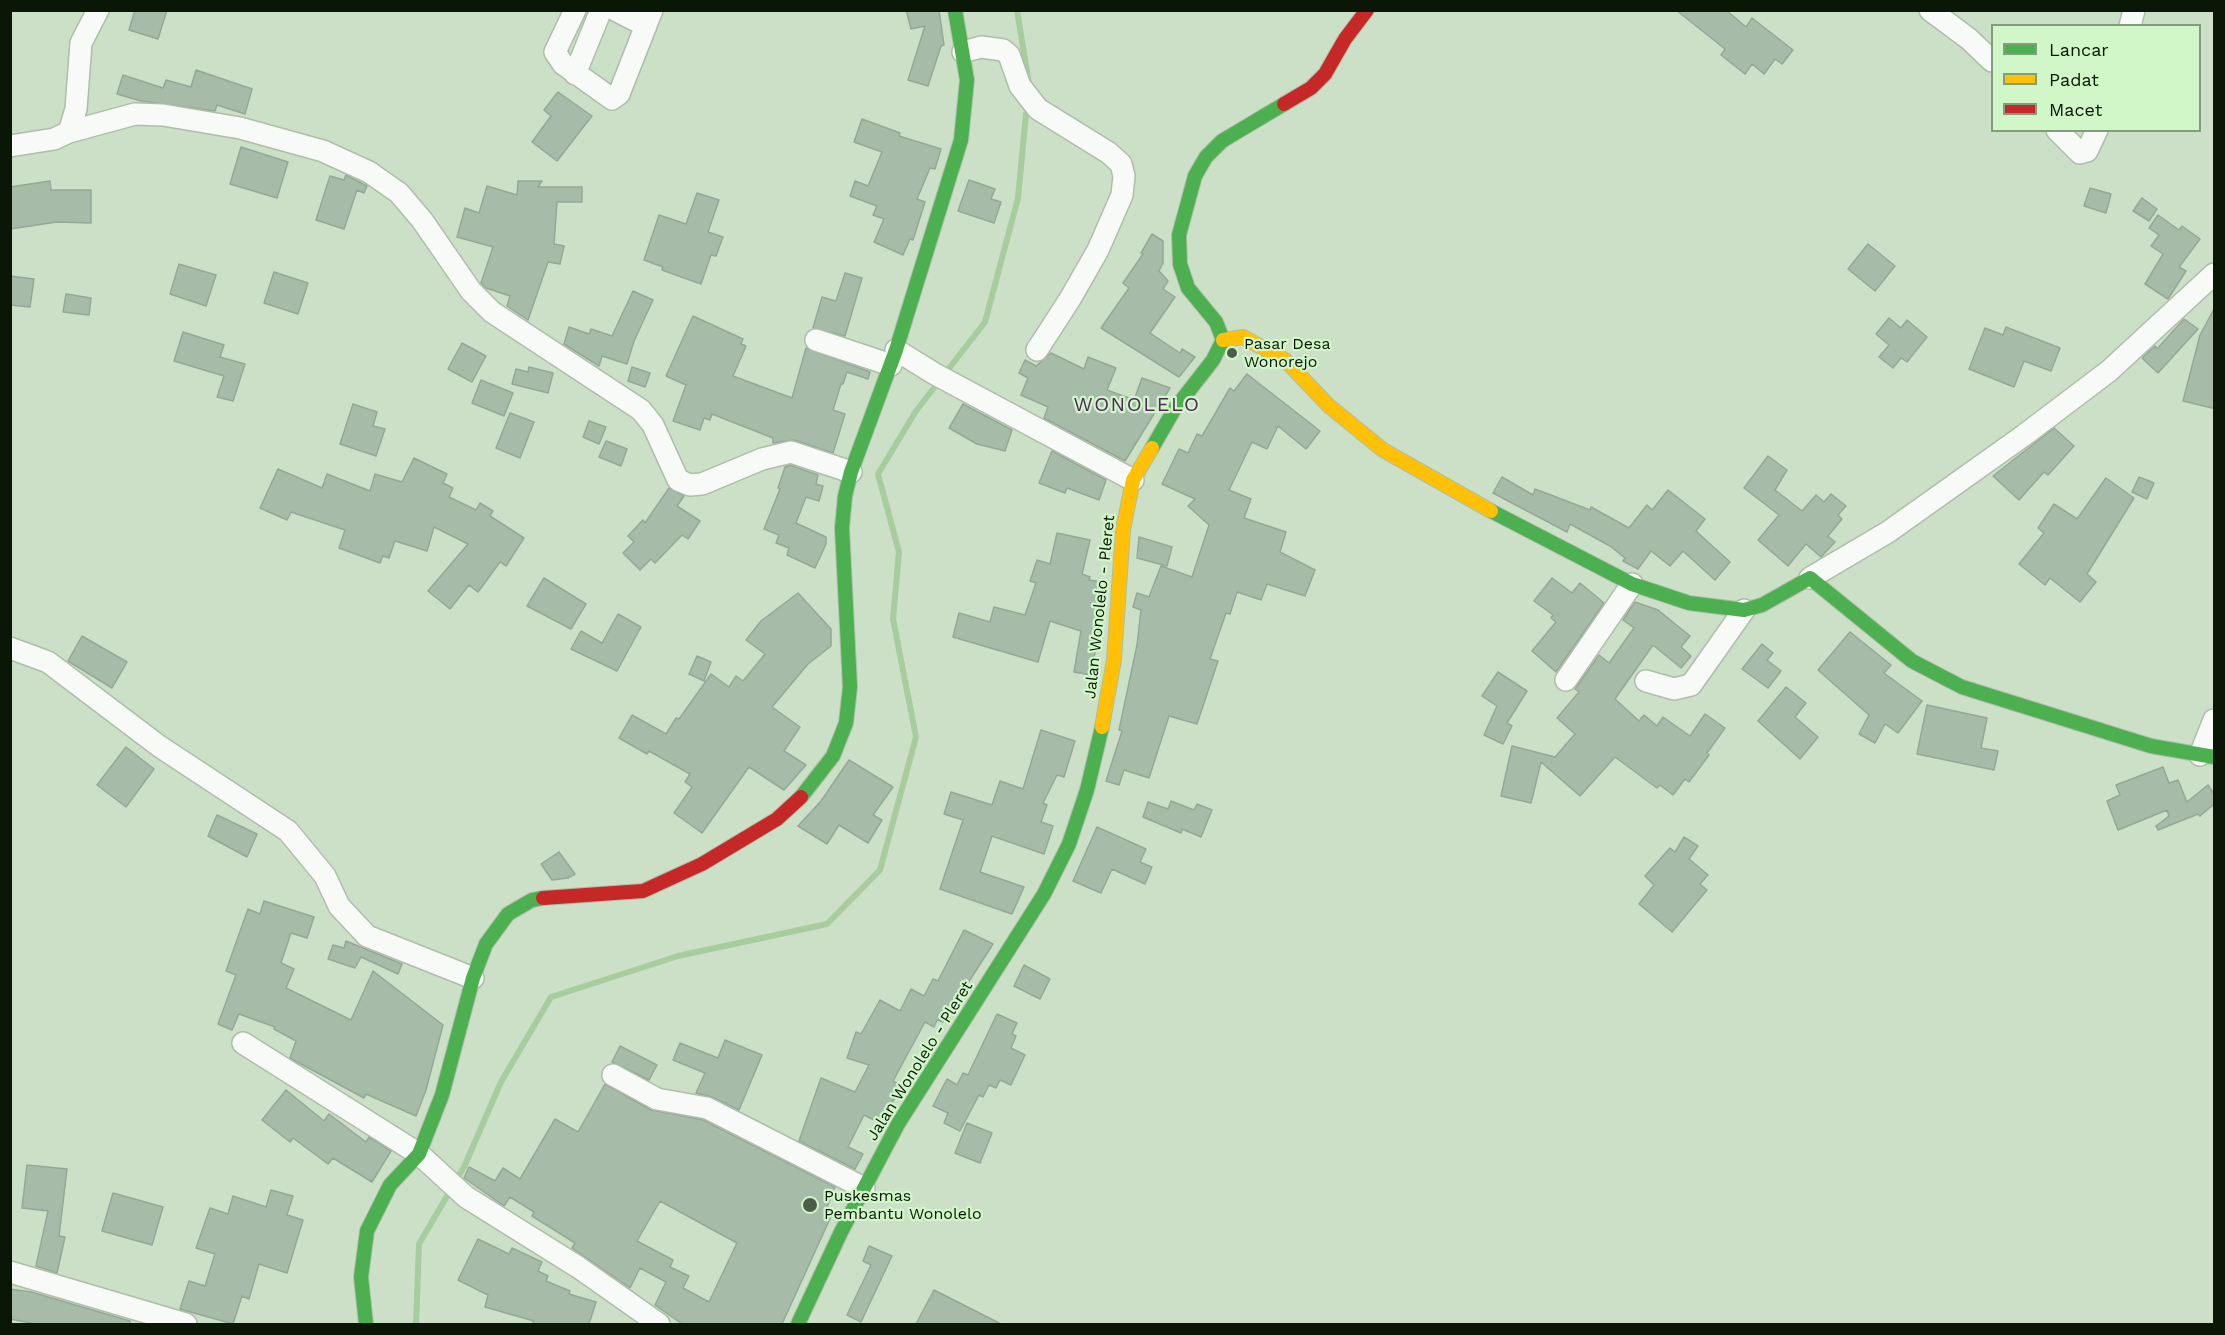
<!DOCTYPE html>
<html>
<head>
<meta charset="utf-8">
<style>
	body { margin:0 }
	#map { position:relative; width:2225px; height:1335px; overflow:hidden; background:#cbe0c6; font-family:"Work Sans",sans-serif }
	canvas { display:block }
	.frame { position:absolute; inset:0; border:12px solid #0a1707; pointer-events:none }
	.legend { position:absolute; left:1991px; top:24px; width:210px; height:108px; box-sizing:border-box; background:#d1f7c9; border:2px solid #819d7b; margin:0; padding:8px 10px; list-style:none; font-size:18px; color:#0a1707 }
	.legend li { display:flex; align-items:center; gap:12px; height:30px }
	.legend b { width:30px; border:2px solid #819d7b }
</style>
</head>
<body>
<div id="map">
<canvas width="2225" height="1335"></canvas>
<div class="frame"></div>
<ul class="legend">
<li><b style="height:8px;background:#4caf50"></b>Lancar</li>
<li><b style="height:8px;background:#ffc107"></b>Padat</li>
<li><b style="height:8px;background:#c62828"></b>Macet</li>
</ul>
</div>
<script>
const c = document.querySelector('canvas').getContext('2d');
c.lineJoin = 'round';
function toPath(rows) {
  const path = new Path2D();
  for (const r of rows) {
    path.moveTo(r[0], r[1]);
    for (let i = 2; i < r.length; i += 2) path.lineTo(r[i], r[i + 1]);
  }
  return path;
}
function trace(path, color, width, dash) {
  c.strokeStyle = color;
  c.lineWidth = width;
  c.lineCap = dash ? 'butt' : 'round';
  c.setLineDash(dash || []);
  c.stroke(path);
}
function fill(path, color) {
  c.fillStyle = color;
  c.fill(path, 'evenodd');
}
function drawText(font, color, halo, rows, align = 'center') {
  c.font = font + ' "Work Sans",sans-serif';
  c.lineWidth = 4.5;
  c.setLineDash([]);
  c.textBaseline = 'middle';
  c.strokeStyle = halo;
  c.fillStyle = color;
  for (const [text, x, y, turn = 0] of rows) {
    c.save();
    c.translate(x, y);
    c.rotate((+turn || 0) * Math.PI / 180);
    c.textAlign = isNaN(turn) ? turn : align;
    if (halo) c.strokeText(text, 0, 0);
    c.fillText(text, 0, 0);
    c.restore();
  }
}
const stream = toPath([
	[1017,10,1029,84],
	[416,1324,419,1244,464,1167,501,1082,551,997,678,956,827,924,880,870,916,737,893,619,899,552,878,474,916,411,985,322,1018,198,1026,114]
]);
const building = toPath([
	[135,10,167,10,158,39,129,30,135,10],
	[906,10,939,10,944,45,941,46,928,86,908,80,925,26,911,29,906,10],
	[1676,10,1726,10,1746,27,1752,18,1793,50,1782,64,1775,59,1764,74,1752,64,1745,74,1721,55,1725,49,1676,10],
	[196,70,252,89,245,114,217,105,215,111,141,101,117,94,123,75,163,88,166,80,191,87,196,70],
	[558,92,592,116,557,161,532,142,551,116,544,110,558,92],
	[862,119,900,133,899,136,941,149,935,169,930,168,917,199,925,202,913,240,910,239,903,255,874,242,884,219,873,215,877,206,850,196,855,181,868,186,882,152,854,142,862,119],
	[241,147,288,162,277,198,230,184,241,147],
	[346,175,367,186,364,193,357,190,344,229,316,220,330,176,344,180,346,175],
	[969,180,995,189,991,199,1001,202,994,223,958,211,969,180],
	[50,181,51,190,91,190,91,223,57,222,10,229,10,187,50,181],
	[518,181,542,181,538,187,582,187,582,202,557,202,554,244,564,246,560,264,548,262,528,320,507,306,510,296,486,288,481,283,493,247,457,237,465,208,479,213,487,186,517,195,518,181],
	[2090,188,2111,194,2106,213,2084,206,2090,188],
	[697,193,719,200,708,232,723,237,716,256,711,255,701,284,662,270,663,267,644,260,659,215,686,224,697,193],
	[2142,198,2157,209,2149,221,2133,211,2142,198],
	[2158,215,2179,230,2182,226,2200,239,2179,267,2186,271,2168,299,2145,284,2163,254,2151,246,2159,235,2149,228,2158,215],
	[1152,234,1163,241,1163,263,1159,271,1168,281,1163,289,1175,297,1150,333,1180,353,1182,349,1195,357,1179,377,1101,328,1129,288,1123,283,1143,254,1141,253,1152,234],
	[1868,244,1895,266,1875,291,1848,269,1868,244],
	[179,264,216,275,206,306,170,294,179,264],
	[274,272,308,283,298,314,264,303,274,272],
	[845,273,862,278,845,336,813,328,822,297,836,301,845,273],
	[10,276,34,279,30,307,10,305,10,276],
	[633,291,653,300,634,341,627,364,602,356,599,366,564,344,569,327,589,334,591,329,612,336,633,291],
	[66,294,91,298,89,315,63,312,66,294],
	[2214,309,2214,408,2212,408,2183,401,2200,335,2214,309],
	[693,316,743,339,741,344,746,346,733,376,792,398,806,348,870,372,868,379,847,372,843,384,841,384,833,410,845,414,833,453,794,440,773,443,773,438,712,414,710,420,704,418,700,430,673,421,686,385,666,376,693,316],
	[1889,318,1901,328,1907,320,1927,337,1907,362,1901,358,1893,368,1879,357,1889,345,1876,334,1889,318],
	[2184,319,2198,329,2158,373,2142,358,2155,346,2157,349,2184,319],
	[2006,327,2060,348,2051,371,2024,361,2014,387,1969,369,1985,328,2003,335,2006,327],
	[183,332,224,345,220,357,245,364,233,401,217,397,224,376,174,361,183,332],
	[462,343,486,356,472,382,448,369,462,343],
	[1051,353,1084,369,1088,357,1116,368,1107,390,1134,400,1142,378,1170,388,1125,461,1044,418,1048,407,1021,395,1028,378,1019,373,1025,360,1036,366,1051,353],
	[529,367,553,373,548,393,512,384,516,369,528,372,529,367],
	[632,367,650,373,645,387,628,381,632,367],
	[1247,374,1320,431,1306,449,1278,426,1267,449,1252,442,1229,490,1251,499,1244,518,1286,532,1280,552,1315,570,1305,596,1267,584,1261,600,1237,592,1230,614,1226,613,1210,659,1218,661,1197,724,1169,716,1149,778,1124,770,1119,785,1106,781,1122,731,1119,730,1137,645,1141,610,1133,607,1137,593,1149,597,1161,566,1192,577,1209,525,1188,506,1195,499,1162,484,1179,449,1188,453,1197,434,1202,436,1230,388,1234,391,1247,374],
	[481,380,513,393,504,416,472,403,481,380],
	[353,404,377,412,373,426,385,429,376,456,340,444,353,404],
	[963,404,1012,430,1005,451,977,444,949,428,963,404],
	[510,413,534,422,520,458,496,448,510,413],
	[589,421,606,427,599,444,583,437,589,421],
	[2054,428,2074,446,2048,475,2044,472,2019,500,1993,476,2054,428],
	[606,441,627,449,621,466,599,457,606,441],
	[1052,451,1106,480,1099,500,1067,488,1065,493,1039,483,1052,451],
	[1768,456,1787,470,1775,490,1802,511,1816,495,1824,502,1831,494,1846,506,1838,515,1842,519,1828,536,1835,542,1821,557,1806,544,1788,566,1758,540,1779,515,1744,488,1768,456],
	[414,458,447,474,443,483,453,488,449,497,476,510,480,503,493,511,490,516,524,538,506,566,500,562,478,592,469,585,450,609,428,591,468,544,434,527,427,551,395,541,389,558,383,556,380,563,339,548,345,530,291,512,287,520,260,508,278,469,322,488,327,474,370,491,375,474,402,482,414,458],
	[790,465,818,475,816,484,823,486,819,501,806,497,796,523,826,537,826,544,815,568,787,555,789,548,776,543,779,535,764,529,780,489,778,488,785,467,790,465],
	[1502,477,1533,495,1535,489,1590,510,1591,507,1629,528,1647,505,1652,510,1668,490,1705,519,1696,531,1730,562,1715,580,1683,551,1670,566,1651,551,1638,569,1623,561,1625,558,1610,546,1570,524,1567,532,1493,493,1502,477],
	[2139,477,2154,483,2147,499,2132,492,2139,477],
	[2106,478,2134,498,2087,574,2096,582,2080,602,2050,578,2045,585,2019,564,2044,533,2038,528,2054,504,2077,519,2106,478],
	[669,488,684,496,677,506,700,521,688,539,682,535,655,563,651,559,640,570,623,553,634,542,628,536,643,520,645,523,669,488],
	[1057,533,1090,540,1082,574,1090,577,1089,580,1101,582,1099,629,1091,675,1074,672,1081,631,1050,621,1038,662,953,637,959,613,990,622,994,607,1025,615,1036,583,1030,581,1037,560,1050,564,1057,533],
	[1139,537,1172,547,1167,566,1137,558,1139,537],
	[544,578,586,604,571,629,527,606,544,578],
	[1552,578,1572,593,1580,583,1604,603,1556,672,1532,651,1556,622,1551,618,1553,615,1534,601,1552,578],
	[798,593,831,629,831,646,808,664,772,707,800,727,784,751,806,765,784,790,749,767,702,833,674,813,692,787,685,782,690,774,649,751,647,754,619,738,632,715,666,734,676,718,679,719,711,674,729,687,736,676,743,681,765,654,746,640,761,621,798,593],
	[1635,602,1658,610,1690,636,1681,647,1691,656,1681,668,1653,645,1615,699,1639,721,1644,715,1657,726,1663,717,1690,736,1705,714,1725,728,1707,753,1709,755,1689,782,1685,779,1673,795,1660,785,1657,788,1615,757,1580,796,1541,762,1531,803,1501,796,1512,746,1555,757,1575,734,1557,718,1579,692,1575,689,1599,655,1609,663,1634,628,1623,620,1635,602],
	[618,614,641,627,617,671,571,649,581,631,602,643,618,614],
	[1850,632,1891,665,1884,673,1922,701,1898,733,1885,724,1875,743,1859,734,1869,715,1818,670,1850,632],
	[82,636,127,662,112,688,68,661,82,636],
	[1762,644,1773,653,1767,660,1781,671,1768,688,1742,669,1762,644],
	[697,656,711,662,704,681,689,674,697,656],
	[1498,672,1527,691,1507,723,1512,726,1503,744,1484,735,1497,706,1482,696,1498,672],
	[1786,687,1806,703,1795,717,1818,737,1800,759,1758,721,1786,687],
	[1927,705,1987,718,1981,748,1998,751,1994,770,1917,754,1927,705],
	[1041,730,1075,741,1064,777,1057,775,1043,803,1047,805,1041,822,1053,826,1044,854,992,836,980,872,1024,887,1012,914,940,889,963,820,944,814,951,792,992,805,1000,781,1023,789,1041,730],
	[126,747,154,769,126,807,97,785,126,747],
	[849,760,893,787,873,815,882,820,868,843,839,825,827,844,798,826,821,801,849,760],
	[2163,767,2169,783,2178,780,2187,802,2208,785,2214,794,2214,804,2200,816,2198,814,2158,830,2156,826,2169,816,2167,810,2118,830,2107,801,2120,795,2116,785,2163,767],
	[1171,801,1194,810,1197,804,1212,810,1201,837,1182,829,1181,833,1143,817,1148,802,1168,809,1171,801],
	[217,815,257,834,247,857,208,836,217,815],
	[1097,827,1146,849,1140,862,1152,867,1145,884,1112,869,1101,893,1073,881,1097,827],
	[1684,837,1698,846,1689,859,1708,875,1700,884,1707,890,1672,932,1639,904,1654,885,1645,876,1670,848,1675,852,1684,837],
	[559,852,575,874,568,878,552,880,541,864,559,852],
	[264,901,314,917,307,938,291,933,281,963,294,969,286,988,351,1020,373,971,443,1025,426,1090,416,1116,366,1094,364,1098,290,1058,296,1041,274,1029,275,1027,239,1014,232,1030,218,1024,236,975,226,971,248,909,260,914,264,901],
	[964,930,993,944,943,1022,937,1020,934,1027,925,1022,893,1081,902,1086,880,1123,864,1115,848,1147,863,1154,855,1169,799,1141,821,1078,855,1092,869,1065,847,1058,856,1032,861,1034,880,1000,900,1011,911,989,924,996,933,979,938,981,964,930],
	[346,941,402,964,398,974,361,957,355,968,328,959,333,945,344,948,346,941],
	[1024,965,1050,979,1040,999,1014,986,1024,965],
	[997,1014,1017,1023,1012,1034,1016,1036,1011,1048,1025,1055,1011,1085,1000,1080,996,1088,989,1085,983,1097,979,1095,960,1131,944,1123,948,1113,933,1106,947,1079,957,1085,963,1073,968,1075,997,1014],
	[725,1040,762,1055,739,1110,712,1097,696,1093,705,1073,673,1060,680,1043,718,1058,725,1040],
	[620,1046,657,1065,649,1080,612,1062,620,1046],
	[605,1084,651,1110,703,1120,835,1187,827,1207,834,1210,782,1324,682,1324,655,1305,666,1282,640,1268,630,1288,572,1248,575,1243,532,1216,534,1212,510,1197,504,1206,464,1178,469,1167,495,1181,503,1168,520,1179,555,1119,578,1132,605,1084],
	[660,1201,737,1243,709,1302,683,1288,689,1276,670,1267,673,1260,637,1241,660,1201],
	[286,1090,324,1121,329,1114,366,1142,369,1137,391,1151,372,1182,333,1158,328,1164,293,1138,290,1142,262,1120,286,1090],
	[967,1123,992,1133,980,1163,955,1153,967,1123],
	[27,1165,67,1169,59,1236,65,1237,57,1273,36,1266,48,1211,22,1208,27,1165],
	[271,1190,293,1196,287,1215,303,1220,287,1273,259,1264,249,1299,242,1296,233,1324,180,1309,189,1281,205,1286,215,1254,196,1248,210,1208,228,1214,233,1196,266,1207,271,1190],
	[113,1193,163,1207,152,1245,102,1231,113,1193],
	[478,1239,509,1254,512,1248,542,1262,538,1271,548,1276,546,1281,570,1291,569,1294,596,1302,589,1324,532,1324,534,1321,485,1307,488,1295,458,1280,478,1239],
	[869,1246,892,1256,861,1322,847,1315,871,1265,863,1261,869,1246],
	[10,1289,31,1292,130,1321,130,1324,36,1324,10,1319,10,1289],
	[934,1290,1001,1324,916,1324,934,1290]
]);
const street = toPath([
	[575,10,555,52,563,64,612,99,619,94,652,10],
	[615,10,646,26],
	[1930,10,1969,39,1992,61],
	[2130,26,2134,10],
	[963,52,981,47,1003,50,1009,55,1020,86,1038,109,1109,153,1121,164,1124,176,1122,195,1098,250,1070,299,1037,350],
	[575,74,601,10],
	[2057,130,2080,153,2087,151,2097,130],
	[69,132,135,114,163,115,240,128,323,151,369,172,399,193,422,220,471,291,492,312,641,410,653,425,678,480,690,485,702,484,762,459,791,452,851,472],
	[10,146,54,139,69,132,76,109,81,43,98,10],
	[816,340,891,365],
	[896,350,935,374,1133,480],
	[1810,578,1888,532,2023,436,2109,371,2214,274],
	[10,648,48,662,159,746,288,831,325,876,339,906,367,936,473,978],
	[1566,680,1632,584],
	[1646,681,1674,689,1691,685,1744,610],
	[2200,755,2214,720],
	[243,1043,419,1154,466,1197,578,1267,659,1324],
	[613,1075,657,1099,707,1108,864,1188],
	[10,1272,186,1324]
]);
const fast = toPath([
	[1152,448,1174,410,1213,360,1223,340,1216,322,1188,288,1180,264,1179,235,1195,176,1206,157,1222,141,1284,104],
	[1491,511,1632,584,1689,603,1744,610,1762,605,1810,578,1912,661,1962,687,2151,746,2214,757],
	[801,797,833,756,846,723,850,687,842,528,845,496,851,472,896,350,961,140,967,80,955,10],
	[366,1324,361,1277,367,1231,390,1185,419,1154,442,1095,473,978,486,944,508,914,532,900,543,898],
	[798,1324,841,1232,898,1124,1044,894,1069,844,1087,790,1102,727]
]);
const slow = toPath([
	[1223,340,1243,337,1285,360,1329,406,1383,450,1491,511],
	[1102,727,1114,660,1123,530,1133,480,1152,448]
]);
const jam = toPath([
	[1284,104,1311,88,1325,74,1345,39,1367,10],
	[543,898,643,891,702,864,777,819,801,797]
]);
const markers = [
	[1232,353,6,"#4e5d4a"],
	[810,1205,8,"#4e5d4a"]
];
const poiNames = [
	["Pasar Desa",1244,344],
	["Wonorejo",1244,362],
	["Puskesmas",824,1196],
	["Pembantu Wonolelo",824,1214]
];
const streetNames = [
	["Jalan Wonolelo - Pleret",1100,607,-84],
	["Jalan Wonolelo - Pleret",920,1061,-58]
];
const quarterNames = [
	["WONOLELO",1137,405]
];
trace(stream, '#a7cc9e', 6);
fill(building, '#a6bca9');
trace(building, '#95a897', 1.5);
trace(street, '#aebeaa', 24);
trace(fast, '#aebeaa', 16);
trace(slow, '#aebeaa', 16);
trace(jam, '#aebeaa', 16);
trace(street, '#f7faf6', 21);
trace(fast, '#4caf50', 14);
trace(slow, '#ffc107', 14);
trace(jam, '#c62828', 14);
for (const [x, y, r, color] of markers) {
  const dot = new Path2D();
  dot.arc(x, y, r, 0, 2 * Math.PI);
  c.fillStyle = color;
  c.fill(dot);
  trace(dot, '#d1f7c9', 2);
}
drawText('16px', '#0a1707', '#d1f7c9', poiNames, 'left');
drawText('16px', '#0a1707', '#d1f7c9', streetNames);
c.letterSpacing = '1.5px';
drawText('20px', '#52275c', '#d1f7c9', quarterNames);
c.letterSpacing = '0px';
</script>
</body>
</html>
